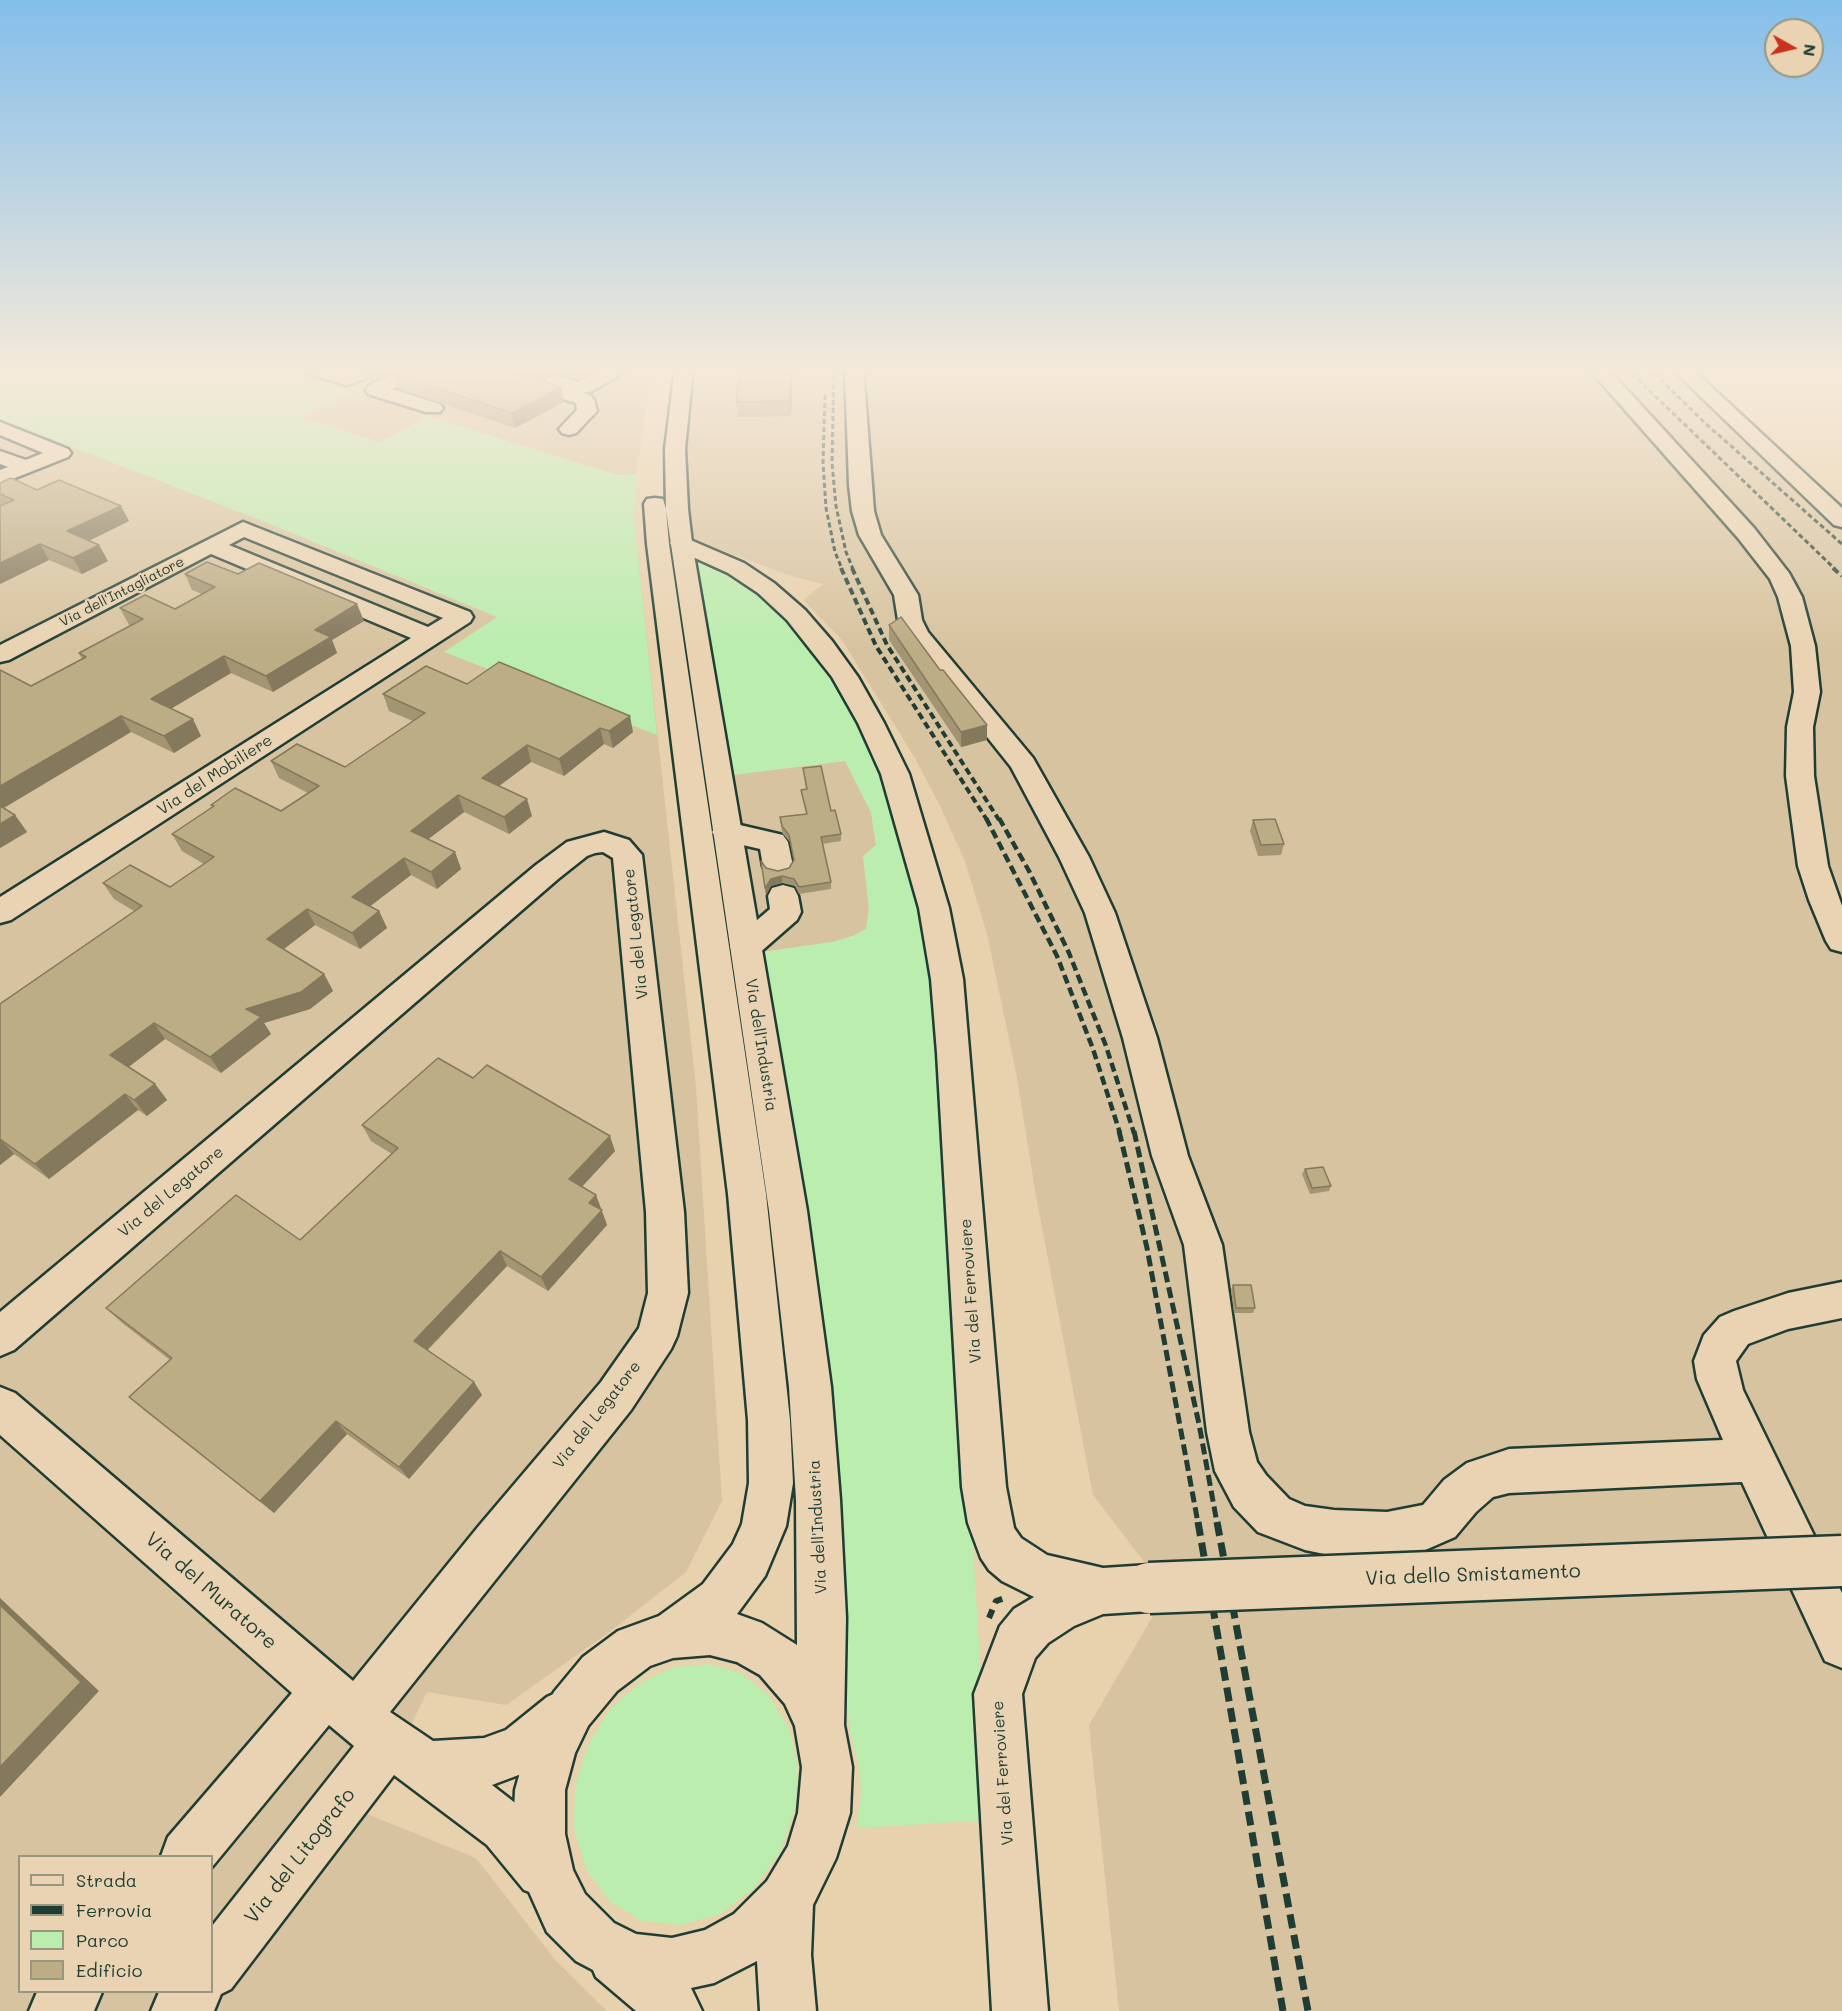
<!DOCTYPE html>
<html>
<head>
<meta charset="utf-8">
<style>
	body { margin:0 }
	#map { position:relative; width:1842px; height:2011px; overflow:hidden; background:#e8d1ad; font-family:Mali,sans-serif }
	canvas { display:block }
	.legend { position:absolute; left:18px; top:1855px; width:195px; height:138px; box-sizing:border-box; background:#e9d3b2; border:2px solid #989780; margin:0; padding:8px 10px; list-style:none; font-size:18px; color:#1f3d34 }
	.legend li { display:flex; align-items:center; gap:12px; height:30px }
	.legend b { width:30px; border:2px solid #989780 }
	.north { position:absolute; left:1764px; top:18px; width:60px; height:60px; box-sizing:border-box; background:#e9d3b2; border:2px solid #989780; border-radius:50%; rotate:98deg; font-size:16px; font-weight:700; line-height:24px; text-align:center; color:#1f3d34 }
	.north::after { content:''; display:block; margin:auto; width:21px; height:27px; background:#c8321e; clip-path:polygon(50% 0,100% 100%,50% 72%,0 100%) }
</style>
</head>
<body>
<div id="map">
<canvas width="1842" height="2011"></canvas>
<ul class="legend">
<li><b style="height:8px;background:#e9d3b2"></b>Strada</li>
<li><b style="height:8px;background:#1f3d34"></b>Ferrovia</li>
<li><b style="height:16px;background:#baedae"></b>Parco</li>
<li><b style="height:16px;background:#bdad85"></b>Edificio</li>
</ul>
<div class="north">N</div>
</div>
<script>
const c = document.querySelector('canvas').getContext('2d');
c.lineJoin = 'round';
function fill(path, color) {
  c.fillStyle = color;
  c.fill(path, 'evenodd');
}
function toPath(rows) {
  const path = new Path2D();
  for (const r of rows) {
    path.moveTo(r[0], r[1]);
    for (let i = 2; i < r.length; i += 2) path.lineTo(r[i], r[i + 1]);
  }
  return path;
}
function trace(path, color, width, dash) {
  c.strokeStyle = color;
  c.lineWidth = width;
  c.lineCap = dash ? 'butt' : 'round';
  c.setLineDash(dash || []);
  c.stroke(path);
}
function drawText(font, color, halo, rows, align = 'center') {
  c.font = font + ' Mali,sans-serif';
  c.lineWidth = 4.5;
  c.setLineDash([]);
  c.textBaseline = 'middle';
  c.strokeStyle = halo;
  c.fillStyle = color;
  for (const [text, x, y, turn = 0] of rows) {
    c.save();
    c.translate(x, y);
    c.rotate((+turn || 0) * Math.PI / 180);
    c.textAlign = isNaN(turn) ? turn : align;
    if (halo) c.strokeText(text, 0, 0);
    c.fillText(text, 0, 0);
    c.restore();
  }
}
const built = toPath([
	[0,368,653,368,636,474,634,519,696,1087,722,1501,686,1572,608,1633,506,1705,427,1692,367,1814,476,1858,556,1961,607,2011,0,2011],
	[20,1856,212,1856,212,1992,20,1992],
	[693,368,1673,368,1842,527,1842,2011,1119,2011,1089,1725,1153,1616,1145,1563,1093,1495,1036,1196,1016,1072,987,934,965,861,940,806,915,758,842,640,803,600,823,584,788,575,692,539,686,474,687,417],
	[845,761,871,812,876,845,863,856,869,909,866,929,853,936,832,942,762,952,732,775]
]);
const green = toPath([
	[0,368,280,368,350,392,301,417,379,442,429,416,617,475,636,474,634,519,657,735,444,652,497,617,255,518,0,419],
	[695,558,727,573,756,592,814,649,835,678,861,725,883,777,924,923,937,994,945,1101,990,1820,856,1828,861,1793,859,1767,850,1731,846,1696,835,1479,820,1311,800,1171,762,952,832,942,853,936,866,929,869,909,863,856,876,845,871,812,845,761,732,775],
	[709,1664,742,1674,769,1696,789,1728,798,1766,795,1809,780,1852,754,1888,720,1914,681,1925,642,1921,609,1901,586,1869,574,1829,575,1786,588,1745,610,1709,640,1683,674,1667]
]);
const path = toPath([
	[989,1618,996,1601,1008,1597]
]);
const minor = toPath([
	[302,368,330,368,347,373,360,368,387,368,385,372,347,385,304,372,302,368],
	[406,368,430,368,428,372,392,389,440,404,443,408,440,412,426,412,368,394,366,390,368,386,406,368],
	[474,368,502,368,546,381,548,377,555,375,577,382,605,368,627,368,625,372,592,391,583,393,590,395,594,400,597,411,576,433,569,435,562,433,559,429,577,410,576,403,476,372,474,368],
	[845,368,863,368,874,511,881,535,918,595,922,620,928,632,1033,758,1089,857,1115,913,1157,1038,1188,1156,1222,1245,1249,1432,1257,1462,1266,1475,1289,1499,1305,1506,1334,1510,1387,1512,1423,1505,1444,1480,1467,1463,1509,1449,1723,1440,1697,1379,1694,1361,1704,1335,1720,1317,1734,1311,1788,1293,1842,1282,1842,1318,1788,1329,1748,1344,1736,1361,1743,1390,1842,1593,1842,1668,1825,1661,1742,1482,1509,1493,1493,1497,1476,1512,1455,1537,1416,1554,1387,1558,1334,1556,1305,1550,1258,1532,1234,1507,1215,1471,1207,1432,1184,1245,1152,1156,1123,1038,1085,913,1059,857,1011,767,905,634,898,620,894,595,859,535,852,511,849,485,845,368],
	[1588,368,1607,368,1754,528,1789,573,1802,597,1815,646,1820,692,1813,727,1814,776,1828,866,1842,906,1842,952,1831,949,1826,941,1809,900,1798,866,1786,776,1787,727,1794,692,1791,646,1778,597,1770,579,1738,538,1588,368],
	[1671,368,1691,368,1842,508,1842,527,1834,525,1671,368],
	[0,422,68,449,71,453,68,457,0,484,0,470,8,467,0,464,0,451,26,460,43,453,0,435,0,422],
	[243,522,470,612,473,617,470,622,11,920,0,923,0,897,411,638,211,554,9,660,0,662,0,645,243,522],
	[244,537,443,618,428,627,229,545,244,537],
	[681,536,744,563,774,583,805,610,832,641,858,677,884,723,909,774,949,908,963,979,1006,1487,1014,1528,1021,1538,1047,1555,1103,1568,1149,1565,1165,1572,1172,1588,1165,1604,1149,1611,1103,1614,1074,1626,1048,1643,1035,1658,1022,1694,1048,2011,992,2011,974,1694,1000,1626,1014,1609,1034,1597,1002,1581,989,1570,981,1558,968,1523,962,1487,937,1053,931,979,919,908,881,774,858,723,832,677,787,620,758,593,728,573,673,548,670,543,673,538,681,536],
	[727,822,783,835,788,842,793,866,789,873,778,876,767,873,763,866,760,849,717,839,712,832,717,825,727,822],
	[604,832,629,840,642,855,684,1212,688,1293,677,1336,671,1349,631,1410,390,1712,433,1741,484,1738,506,1730,547,1697,564,1689,581,1697,589,1714,581,1731,540,1767,492,1785,523,1809,562,1852,569,1871,562,1890,543,1897,524,1890,487,1845,394,1775,231,1989,221,1994,214,2011,151,2011,159,1992,212,1992,212,1926,354,1746,329,1725,212,1867,212,1856,161,1856,168,1837,292,1693,0,1435,0,1387,15,1393,353,1681,478,1527,601,1382,639,1328,648,1293,646,1212,613,858,603,852,595,853,587,856,558,879,14,1350,0,1356,0,1312,536,865,567,842,604,832],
	[783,885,794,888,798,896,801,912,797,920,757,955,746,958,735,955,730,947,735,939,770,909,768,896,772,888,783,885],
	[37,1992,102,1992,94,2011,29,2011,37,1992]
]);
const major = toPath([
	[675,368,693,368,685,449,688,509,692,543,807,1211,831,1387,840,1500,846,1618,844,1725,852,1767,850,1813,836,1858,813,1905,811,1955,816,2011,760,2011,757,1961,714,1983,691,1988,702,2011,636,2011,596,1977,593,1970,576,1961,547,1932,522,1876,513,1834,515,1790,527,1747,554,1692,583,1657,618,1631,659,1616,703,1584,733,1544,742,1524,749,1483,748,1420,728,1194,647,544,644,504,647,499,655,498,663,499,666,509,665,449,675,368],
	[666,510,769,1211,789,1387,796,1500,797,1645,762,1623,737,1614,765,1576,786,1526,793,1483,790,1420,766,1194,669,544,666,510],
	[710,1655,737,1662,760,1675,785,1704,795,1726,802,1767,798,1813,788,1846,767,1881,734,1914,705,1930,672,1938,636,1934,614,1923,585,1894,573,1870,565,1834,565,1790,575,1753,588,1726,617,1691,650,1666,673,1658,710,1655]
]);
const railFar4 = toPath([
	[834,368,832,463,836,506,846,552,853,569],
	[1626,368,1835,569],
	[1649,368,1705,423,1842,544],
	[825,395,823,463,826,508,835,552,842,569]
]);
const railFar3 = toPath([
	[841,568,876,646,987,820],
	[852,568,887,645,999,820],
	[1833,568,1842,576]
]);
const railFar2 = toPath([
	[986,818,1057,956,1093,1049,1120,1133],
	[999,818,1029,871,1069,953,1106,1046,1134,1133]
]);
const railFar1 = toPath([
	[1119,1131,1147,1248,1198,1523],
	[1134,1131,1199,1424,1217,1523]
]);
const rail = toPath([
	[1198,1522,1283,2011],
	[1217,1522,1308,2011]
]);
const minorBridge = toPath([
	[1149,1588,1842,1561]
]);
const wall = toPath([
	[333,368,354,368,347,371],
	[363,368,401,368,372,382,367,380],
	[510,368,600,368,577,380,556,373,547,375,545,378],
	[740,368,793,368,791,416,738,417,736,402],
	[394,374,564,402,515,428,398,389],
	[0,483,37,490,129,521,89,541,108,561,82,574,49,560,0,584,0,506,1,506,0,505],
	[185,574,238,574,364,621,332,640,337,653,273,692,231,673,171,709,201,736,174,753,131,732,4,808,15,815,27,832,0,848,0,670,31,686,82,659,79,653,131,626,129,625,120,608,175,609,202,594,192,590],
	[889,625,940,670,987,740,961,747,889,640],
	[467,684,633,732,613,748,604,744,564,776,531,762,499,786,532,816,509,834,464,812,428,839,455,852,461,869,437,889,411,875,370,906,379,911,387,928,360,949,315,925,284,949,324,974,333,991,310,1009,264,1023,271,1034,221,1073,165,1039,129,1067,155,1084,167,1100,147,1116,138,1110,49,1179,14,1154,0,1165,0,1004,134,911,114,899,103,883,170,887,204,864,182,851,172,834,212,807,211,805,281,811,308,793,279,778,271,761,345,767,413,721,389,711,383,694],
	[803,768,831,811,841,834,841,841,822,844,831,882,831,889,799,894,795,886,782,883,771,886,766,895,761,861,766,868,778,871,789,868,794,861,790,842,782,833,780,817,806,814,801,790,806,789],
	[1253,820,1284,844,1281,855,1258,856,1250,831],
	[473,1078,615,1151,582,1187,596,1195,607,1225,548,1291,507,1266,428,1350,474,1382,482,1395,409,1479,347,1434,274,1513,145,1411,129,1397,170,1360,121,1322,106,1308,300,1240,392,1154,371,1141,362,1125],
	[1305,1169,1331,1186,1329,1191,1310,1194,1302,1174],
	[1233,1285,1255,1308,1253,1313,1234,1313,1231,1290]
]);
const shadedWall = toPath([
	[367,368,401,368,372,382],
	[543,368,555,368,556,373,547,375,545,378],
	[574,368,600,368,577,380],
	[791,368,793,368,791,416,789,401],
	[561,387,564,402,515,428,512,413],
	[121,506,129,521,76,547,67,531],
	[40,544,49,560,0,584,0,563],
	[99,545,108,561,82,574,73,558],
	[357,604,364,621,332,640,337,653,273,692,266,676,315,630],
	[224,656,231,673,160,715,151,699],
	[121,716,131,732,0,810,0,786],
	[630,716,633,732,613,748,609,731],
	[193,719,201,736,174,753,164,736],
	[987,725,987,740,961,747,961,732],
	[600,728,604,744,564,776,559,759],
	[527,745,531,762,487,795,482,778],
	[458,795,464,812,418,847,411,831],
	[527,799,532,816,509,834,504,817],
	[15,815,27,832,0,848,0,824],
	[455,852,461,869,437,889,431,872],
	[404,858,411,875,360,914,352,897],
	[782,876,782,883,771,886,766,895,765,888,771,879],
	[307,909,315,925,276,955,267,939],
	[379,911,387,928,360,949,352,933],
	[324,974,333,991,310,1009,264,1023,271,1034,221,1073,210,1057,246,1009],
	[154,1023,165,1039,123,1071,110,1055],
	[155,1084,167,1100,147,1116,134,1100],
	[125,1094,138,1110,49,1179,35,1164],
	[610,1136,615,1151,575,1194,569,1179],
	[0,1139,14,1154,0,1165],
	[596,1195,607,1225,548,1291,541,1277,589,1203],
	[500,1251,507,1266,423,1354,414,1341],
	[474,1382,482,1395,409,1479,399,1467],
	[336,1421,347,1434,274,1513,260,1501],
	[0,1598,99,1691,0,1797]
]);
const building = toPath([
	[407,368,499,368,561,387,512,413,394,374,407,368],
	[740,368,791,368,789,401,736,402,740,368],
	[11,478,37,490,59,480,121,506,67,531,99,545,73,558,40,544,0,563,0,506,14,500,0,494,0,483,11,478],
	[207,562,238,574,259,563,357,604,315,630,331,637,266,676,224,656,151,699,193,719,164,736,121,716,0,786,0,670,31,686,86,657,79,653,143,619,120,608,145,595,175,609,215,587,185,574,207,562],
	[901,617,940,670,943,670,987,725,961,732,889,625,901,617],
	[499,662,630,716,609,731,600,728,559,759,527,745,482,778,527,799,504,817,458,795,411,831,455,852,431,872,404,858,352,897,379,911,352,933,307,909,267,939,324,974,301,992,246,1009,261,1017,210,1057,154,1023,110,1055,155,1084,134,1100,125,1094,35,1164,0,1139,0,1004,142,906,103,883,130,865,170,887,214,857,172,834,214,806,211,805,235,788,281,811,319,786,271,761,297,744,345,767,425,713,383,694,426,666,467,684,499,662],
	[821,766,831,811,835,810,841,834,821,837,831,882,799,887,794,879,782,876,771,879,765,888,761,861,766,868,778,871,789,868,794,860,789,835,782,826,780,817,807,814,801,790,807,789,803,768,821,766],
	[0,806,15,815,0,824,0,806],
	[1275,819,1284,844,1261,845,1253,820,1275,819],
	[438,1058,473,1078,487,1065,610,1136,569,1179,596,1195,589,1203,602,1210,541,1277,500,1251,414,1341,474,1382,399,1467,336,1421,260,1501,129,1397,172,1358,106,1308,236,1195,300,1240,398,1148,362,1125,438,1058],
	[1323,1167,1331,1186,1312,1188,1305,1169,1323,1167],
	[1233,1285,1251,1285,1255,1308,1236,1308,1233,1285],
	[0,1605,81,1682,0,1767,0,1605]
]);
const farStreetnames = [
	["Via dell'Intagliatore",122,592,-27]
];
const streetNames = [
	["Via del Mobiliere",215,775,-33],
	["Via del Legatore",636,934,-96],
	["Via dell'Industria",761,1045,81],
	["Via del Legatore",171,1192,-40],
	["Via del Ferroviere",971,1291,-94],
	["Via del Legatore",597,1415,-52],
	["Via dell'Industria",818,1527,-93],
	["Via del Ferroviere",1003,1773,-94]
];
const nearStreetnames = [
	["Via dello Smistamento",1473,1575,-2],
	["Via del Muratore",211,1591,41],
	["Via del Litografo",300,1856,-52]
];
fill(built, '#d7c39f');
fill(green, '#baedae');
trace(minor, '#1f3d34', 5);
trace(major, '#1f3d34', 5);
trace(path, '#1f3d34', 6, [9, 7]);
fill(minor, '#e9d3b2');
fill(major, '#e9d3b2');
trace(railFar4, '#1f3d34', 3, [5, 3]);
trace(railFar3, '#1f3d34', 4, [7, 4]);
trace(railFar2, '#1f3d34', 4.5, [9, 4.5]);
trace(railFar1, '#1f3d34', 5, [11, 5]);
trace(rail, '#1f3d34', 7, [14, 7]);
trace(minorBridge, '#1f3d34', 55, []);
trace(minorBridge, '#e9d3b2', 50);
fill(wall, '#a39572');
fill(shadedWall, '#84795d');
fill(building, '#bdad85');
trace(building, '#84795d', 1.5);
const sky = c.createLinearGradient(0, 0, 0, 650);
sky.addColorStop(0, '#84beeb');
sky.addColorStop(0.57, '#f5eada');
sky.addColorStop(1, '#f5eada00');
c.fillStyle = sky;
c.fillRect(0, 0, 1842, 650);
drawText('14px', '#1f3d34', '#e9d3b2', farStreetnames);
drawText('16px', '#1f3d34', '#e9d3b2', streetNames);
drawText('20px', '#1f3d34', '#e9d3b2', nearStreetnames);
</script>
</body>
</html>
